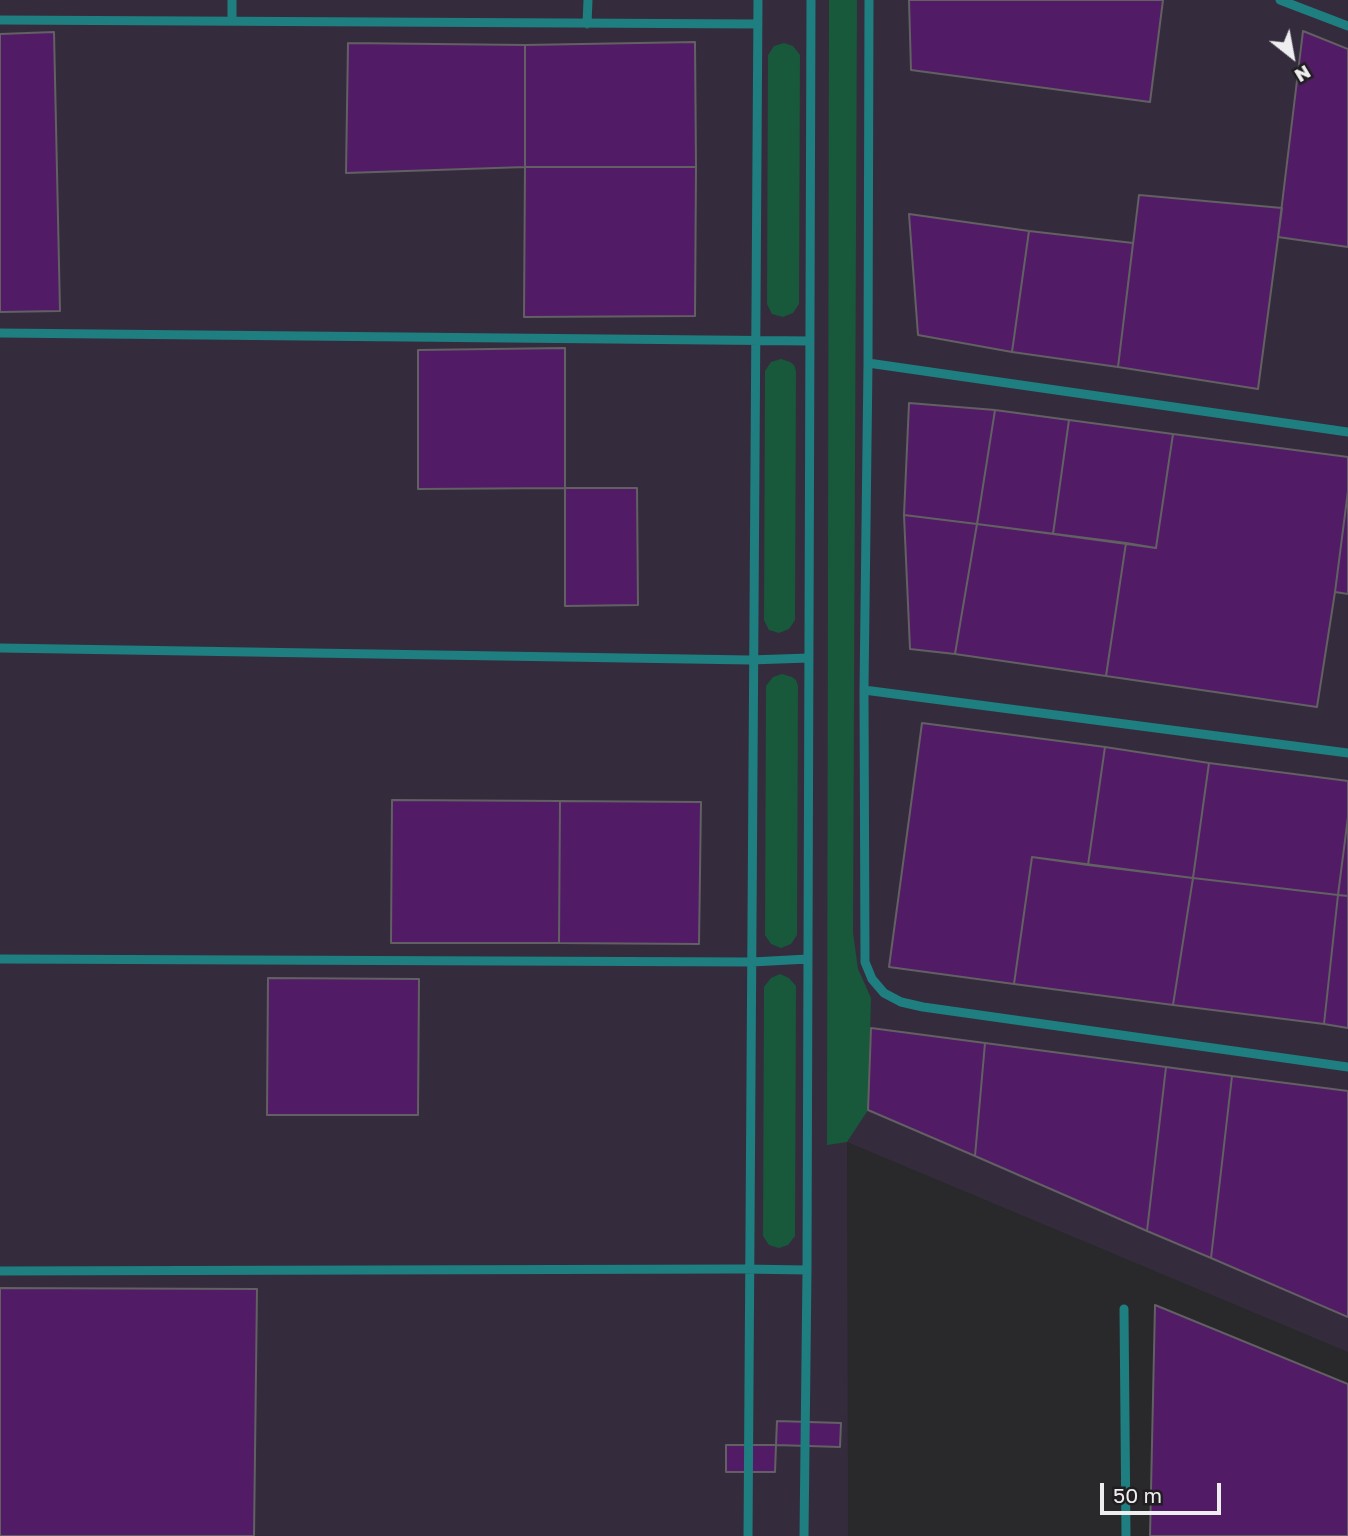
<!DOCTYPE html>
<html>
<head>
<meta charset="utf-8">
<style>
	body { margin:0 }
	#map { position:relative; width:1348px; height:1536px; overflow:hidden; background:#29282a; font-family:"Golos Text",sans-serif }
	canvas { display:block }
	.north { position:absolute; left:1257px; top:21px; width:70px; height:70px; -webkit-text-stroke:5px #201e20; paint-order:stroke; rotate:149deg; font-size:19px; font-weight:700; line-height:28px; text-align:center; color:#eeedef }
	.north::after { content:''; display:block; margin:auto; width:24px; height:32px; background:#eeedef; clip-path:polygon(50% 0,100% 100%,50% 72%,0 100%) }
	.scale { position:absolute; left:1100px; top:1483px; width:121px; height:32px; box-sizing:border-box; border:4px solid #eeedef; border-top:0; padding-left:9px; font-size:21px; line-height:24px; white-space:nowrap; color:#eeedef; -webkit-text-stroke:5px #201e20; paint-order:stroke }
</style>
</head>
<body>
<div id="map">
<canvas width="1348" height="1536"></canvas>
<div class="north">N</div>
<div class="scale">50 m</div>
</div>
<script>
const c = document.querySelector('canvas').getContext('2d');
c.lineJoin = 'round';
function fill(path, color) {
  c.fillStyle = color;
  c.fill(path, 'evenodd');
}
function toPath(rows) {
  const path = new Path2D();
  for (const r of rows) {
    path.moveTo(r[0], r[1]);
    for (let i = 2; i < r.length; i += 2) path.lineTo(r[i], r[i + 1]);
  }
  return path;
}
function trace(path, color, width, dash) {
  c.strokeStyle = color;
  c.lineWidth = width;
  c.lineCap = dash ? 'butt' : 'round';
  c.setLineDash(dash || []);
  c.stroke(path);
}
const industrial = toPath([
	[0,0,1348,0,1348,1352,847,1142,848,1536,0,1536]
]);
const green = toPath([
	[829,0,857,0,853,933,858,969,871,998,868,1110,847,1142,827,1145],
	[784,43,793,46,800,55,799,304,793,313,783,317,772,314,767,304,768,55,774,46],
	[781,359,790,362,794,365,796,371,795,620,789,629,779,633,769,630,764,620,765,371,771,362],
	[782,674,792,677,796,680,798,686,797,935,791,944,781,948,771,944,765,935,766,686,773,677],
	[780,974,789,978,796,986,795,1236,788,1245,779,1248,769,1245,763,1236,764,987,771,978]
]);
const building = toPath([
	[909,0,1163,0,1150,102,911,70,909,0],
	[1303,31,1348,49,1348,247,1278,237,1303,31],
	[54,32,60,311,0,312,0,34,54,32],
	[695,42,696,167,525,167,525,45,695,42],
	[348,43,525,45,525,167,346,173,348,43],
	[525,167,696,167,695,316,524,317,525,167],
	[1139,195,1282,208,1258,389,1118,367,1139,195],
	[909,214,1029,231,1012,352,918,335,909,214],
	[1029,231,1133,243,1118,367,1012,352,1029,231],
	[565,348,565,488,418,489,418,350,565,348],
	[909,403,995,410,977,524,904,515,909,403],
	[995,410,1069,420,1053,534,977,524,995,410],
	[1069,420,1173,434,1156,548,1053,534,1069,420],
	[1173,434,1348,457,1348,491,1335,592,1317,707,1106,676,1126,543,1156,548,1173,434],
	[565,488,637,488,638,605,565,606,565,488],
	[1348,491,1348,594,1335,592,1348,491],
	[904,515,977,524,955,654,910,649,904,515],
	[977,524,1126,543,1106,676,955,654,977,524],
	[922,723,1105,747,1088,865,1032,857,1014,984,889,967,922,723],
	[1105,747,1209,763,1193,878,1088,865,1105,747],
	[1209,763,1348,781,1348,817,1338,895,1193,878,1209,763],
	[392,800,560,801,559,943,391,943,392,800],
	[560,801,701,802,699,944,559,943,560,801],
	[1348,817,1348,896,1338,895,1348,817],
	[1032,857,1193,878,1173,1005,1014,984,1032,857],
	[1193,878,1338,895,1324,1024,1173,1005,1193,878],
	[1338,895,1348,896,1348,1028,1324,1024,1338,895],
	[268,978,419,979,418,1115,267,1115,268,978],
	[871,1028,985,1043,975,1156,868,1110,871,1028],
	[985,1043,1166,1067,1147,1231,975,1156,985,1043],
	[1166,1067,1232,1076,1211,1258,1147,1231,1166,1067],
	[1232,1076,1348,1091,1348,1317,1211,1258,1232,1076],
	[0,1288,257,1289,254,1536,0,1536,0,1288],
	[1155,1305,1348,1384,1348,1536,1150,1536,1155,1305],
	[777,1421,841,1423,840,1447,776,1445,777,1421],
	[726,1445,776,1445,775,1472,726,1472,726,1445]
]);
const lane = toPath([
	[232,0,232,20],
	[869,0,868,363,864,690,865,962,872,979,884,993,901,1002,923,1007,1348,1067],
	[1280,0,1348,26],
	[0,20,758,24],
	[587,24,588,0],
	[0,333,810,341],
	[868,363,1348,432],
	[0,648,750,660,809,658],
	[864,690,1348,753],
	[0,959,752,962,808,959],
	[0,1271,743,1269,807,1270],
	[1124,1309,1126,1536],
	[748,1536,758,0],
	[804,1536,807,1270,811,0]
]);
fill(industrial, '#342c3c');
fill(green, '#18583b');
fill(building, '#511c65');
trace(building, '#626063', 2);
trace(lane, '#1e7e80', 9);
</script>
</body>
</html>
